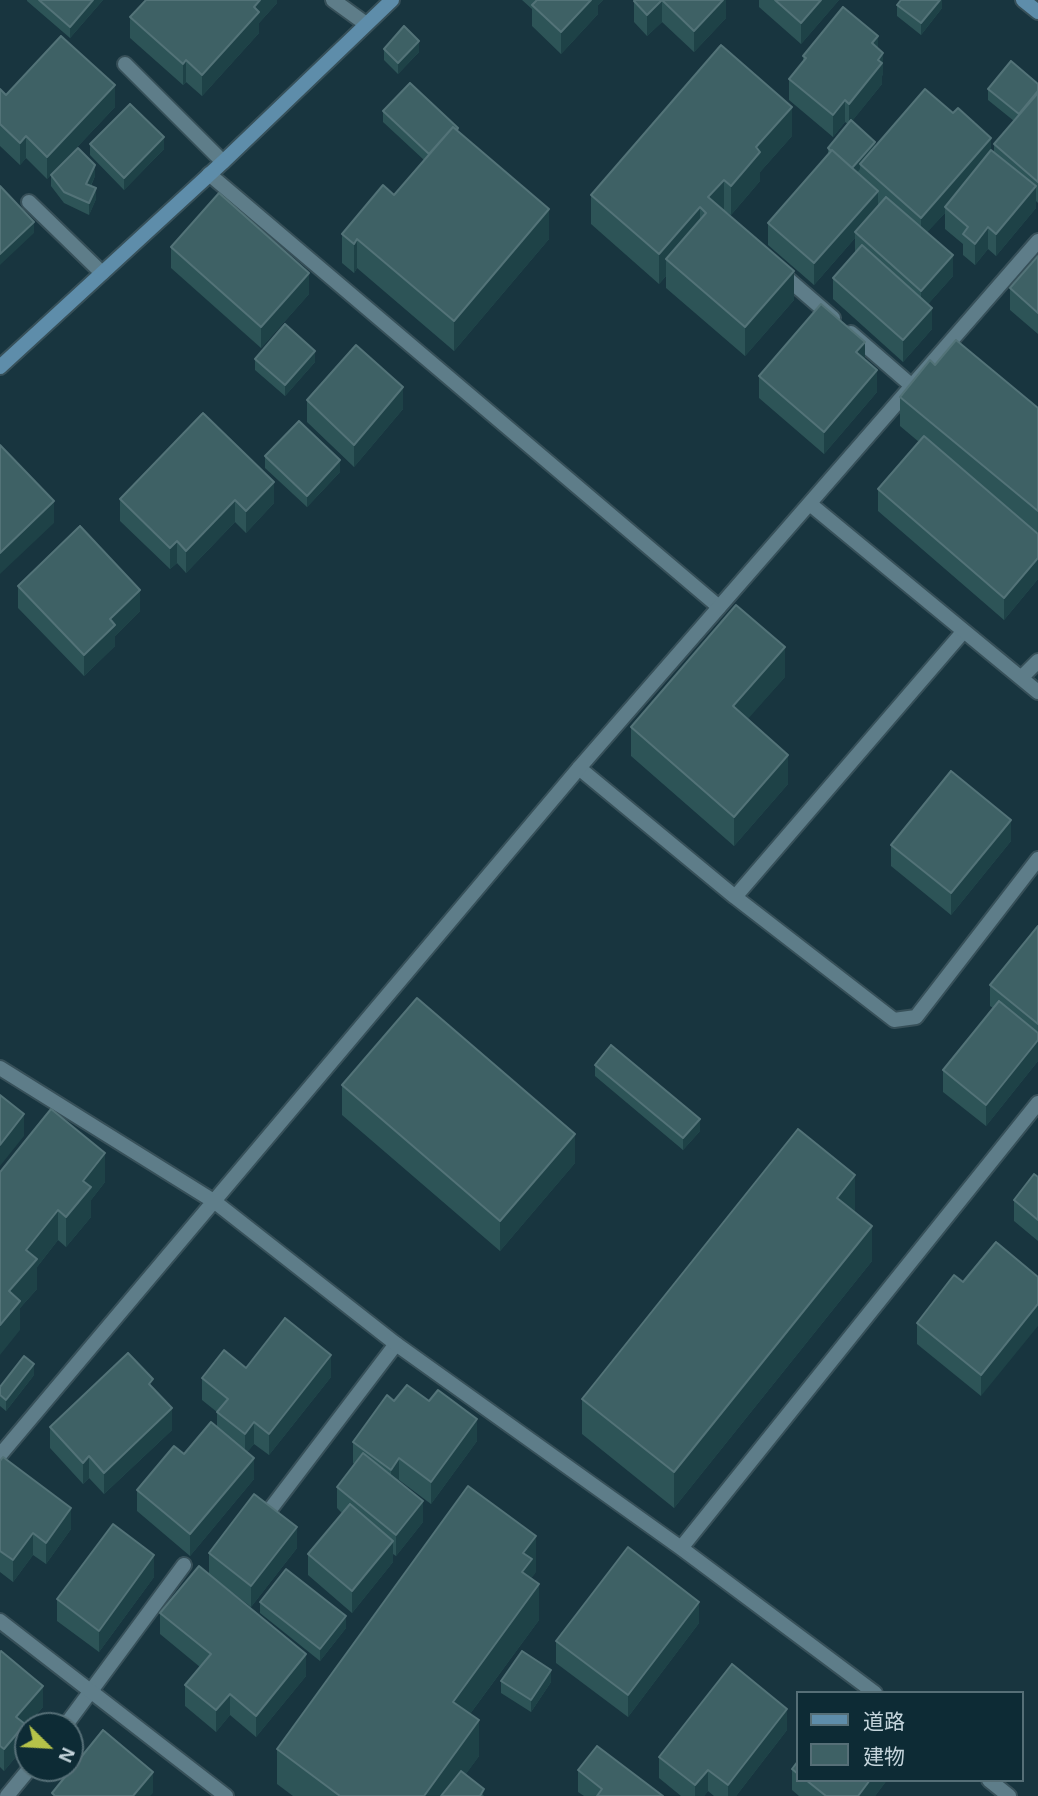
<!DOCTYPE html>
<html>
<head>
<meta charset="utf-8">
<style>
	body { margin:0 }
	#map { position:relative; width:1038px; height:1796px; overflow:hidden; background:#18353f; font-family:Arial,"Noto Sans JP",sans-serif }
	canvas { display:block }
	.legend { position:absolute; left:796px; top:1691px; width:228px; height:91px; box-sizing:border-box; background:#0d2b35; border:2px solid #566f77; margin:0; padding:9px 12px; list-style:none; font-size:21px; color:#c4d4db }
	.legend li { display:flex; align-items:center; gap:14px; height:35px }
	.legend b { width:35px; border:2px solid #566f77 }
	.north { position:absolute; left:14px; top:1712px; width:70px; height:70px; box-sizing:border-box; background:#0d2b35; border:2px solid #566f77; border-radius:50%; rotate:114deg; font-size:19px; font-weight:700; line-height:28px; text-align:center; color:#c4d4db }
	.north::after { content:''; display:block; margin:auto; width:24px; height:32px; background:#b5c249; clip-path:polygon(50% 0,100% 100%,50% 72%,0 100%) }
</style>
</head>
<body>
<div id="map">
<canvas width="1038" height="1796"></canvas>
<ul class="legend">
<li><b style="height:9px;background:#5e8daa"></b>道路</li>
<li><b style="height:19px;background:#3e6165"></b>建物</li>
</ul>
<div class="north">N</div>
</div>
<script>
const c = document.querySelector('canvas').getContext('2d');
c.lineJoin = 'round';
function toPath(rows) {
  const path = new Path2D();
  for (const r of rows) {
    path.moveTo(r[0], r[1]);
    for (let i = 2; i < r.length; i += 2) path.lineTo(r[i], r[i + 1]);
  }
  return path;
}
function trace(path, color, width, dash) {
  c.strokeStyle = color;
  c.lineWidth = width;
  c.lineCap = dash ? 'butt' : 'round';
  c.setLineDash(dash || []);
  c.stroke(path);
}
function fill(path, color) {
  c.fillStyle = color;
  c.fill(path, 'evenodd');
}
const lane = toPath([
	[333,0,366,24],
	[125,64,223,162],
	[209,174,719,607],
	[29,202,102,273],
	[780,272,833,318],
	[851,333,912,386],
	[579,768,735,897,894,1020,916,1017,1038,859],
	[735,897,963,632],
	[269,1511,396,1344],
	[65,1726,184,1565],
	[7,1796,30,1768]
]);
const street = toPath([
	[810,504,1038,692],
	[1021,678,1038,661],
	[0,1068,215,1202,396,1344,681,1548,875,1693],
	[0,1455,579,768,1038,241],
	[681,1548,1038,1103],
	[0,1621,226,1796],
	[989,1780,1009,1796]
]);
const secondary = toPath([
	[1023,0,1038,12],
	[0,367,223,162,392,0]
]);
const wall = toPath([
	[27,0,103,0,70,38,27,1],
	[277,0,277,3,259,23,259,33,202,96,186,82,183,85,130,38,130,17],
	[522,0,603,0,598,5,598,14,561,54,532,26,532,9],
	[726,0,726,18,694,52,662,22,647,36,634,22,634,1],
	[759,0,839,0,801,44,759,7],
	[942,0,942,8,921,35,897,16,897,5],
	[878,48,883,74,882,76,882,84,852,121,875,147,991,150,994,152,994,144,1014,121,988,100,988,89,1038,84,1038,203,1036,201,1036,208,996,256,988,249,975,265,963,255,963,244,945,229,945,213,927,232,953,276,928,304,932,329,903,362,833,299,833,278,855,253,855,238,814,285,768,245,768,223,828,155,828,148,848,124,845,122,833,137,789,100,789,79,803,61,803,56],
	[384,49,419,52,398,74,384,60],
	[0,89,6,95,115,107,47,179,26,158,20,165,0,146],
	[383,111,458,132,549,239,454,351,357,268,354,273,342,263,342,234,394,195,424,160,383,122],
	[792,136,760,172,760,181,731,215,723,210,794,300,745,356,666,288,666,276,659,284,591,224,591,195],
	[90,144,164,149,124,190,90,155],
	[51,175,95,176,91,186,96,199,89,215,64,203,51,186],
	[171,247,309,294,261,348,171,268],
	[1038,256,1038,334,1010,310,1010,288],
	[255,359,315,362,285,396,255,370],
	[865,360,877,392,824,454,759,398,759,376],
	[935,365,1038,408,1038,579,1004,620,878,511,878,489,919,442,900,426,900,397],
	[307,400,403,409,354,467,307,422],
	[203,413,274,503,246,533,235,522,186,573,177,563,170,569,120,521,120,499],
	[265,456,340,472,307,507,265,468],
	[18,586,140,611,115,636,115,646,84,676,18,608],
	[785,677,747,719,788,784,734,846,631,756,631,727],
	[1011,841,951,915,891,866,891,845],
	[1038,926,1038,1061,986,1126,943,1092,943,1070,993,1008,990,1006,990,985],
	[595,1065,700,1131,683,1150,595,1076],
	[342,1085,575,1163,500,1251,342,1115],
	[0,1172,105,1182,91,1200,91,1217,66,1247,58,1240,37,1267,37,1289,20,1308,20,1330],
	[1038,1177,1038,1241,1014,1221,1014,1200],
	[855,1210,854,1212,872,1261,674,1508,582,1434,582,1399],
	[996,1242,981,1396,917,1344,917,1323,963,1282],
	[246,1368,331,1377,269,1455,254,1444,247,1452,254,1479,190,1556,137,1511,137,1490,217,1427,217,1412,202,1400,202,1378],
	[34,1375,6,1411,0,1406,0,1387],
	[153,1388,172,1430,104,1494,89,1478,83,1484,50,1448,50,1427],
	[394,1401,477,1441,431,1504,399,1480,398,1481,423,1522,396,1556,393,1554,393,1562,352,1613,308,1575,308,1554,342,1513,337,1508,337,1487,354,1464,353,1463,353,1442],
	[0,1461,71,1529,46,1564,33,1555,13,1582,0,1572],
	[297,1548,251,1607,211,1576,306,1676,256,1737,230,1715,216,1732,185,1706,185,1685,200,1667,160,1634,160,1613,209,1574,209,1553],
	[536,1572,532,1577,532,1579,539,1620,470,1714,479,1756,465,1775,484,1796,293,1796,277,1784,277,1749],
	[154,1577,99,1652,57,1621,57,1599],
	[260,1602,346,1628,320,1661,260,1613],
	[699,1623,628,1717,556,1663,556,1641],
	[0,1653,43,1707,25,1728,25,1746,4,1771,0,1767],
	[501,1681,551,1682,531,1712,501,1693],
	[787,1730,736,1796,714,1796,708,1791,704,1796,681,1796,659,1778,659,1757],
	[798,1761,798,1780,887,1780,875,1796,799,1796,792,1790,792,1769],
	[578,1770,663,1796,584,1796,578,1792]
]);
const shadedWall = toPath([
	[93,0,103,0,70,38,70,27],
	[260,0,277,0,277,3,259,23,259,33,202,96,202,75],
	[591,0,603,0,598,5,598,14,561,54,561,32],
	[662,0,662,22,647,36,647,15],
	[723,0,726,0,726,18,694,52,694,31],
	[821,0,839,0,801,44,801,23],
	[940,0,942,0,942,8,921,35,921,23],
	[878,36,878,57,872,43],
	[419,41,419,52,398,74,398,63],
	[883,53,883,74,882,76,882,84,849,125,849,104],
	[186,60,186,82,183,85,183,64],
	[115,85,115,107,47,179,47,157],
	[845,100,845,122,833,137,833,115],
	[792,107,792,136,760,172,760,181,731,215,731,186,756,147],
	[26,136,26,158,20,165,20,143],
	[164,137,164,149,124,190,124,178],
	[991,138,991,159,945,207,945,213,921,239,921,218],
	[875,142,875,153,860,164,860,169,851,180,851,169],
	[95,165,95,176,86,195,86,184],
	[724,180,724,209,708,226,708,197],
	[1036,186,1036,208,996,256,996,234],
	[96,188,96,199,89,215,89,203],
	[878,191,878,212,855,232,855,238,814,285,814,263],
	[700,207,700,237,666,259,666,276,659,284,659,254],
	[549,209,549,239,454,351,454,321],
	[34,222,34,233,0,265,0,254],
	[988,227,988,249,975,265,975,244],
	[357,239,357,268,354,273,354,244],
	[953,255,953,276,921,312,921,291],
	[794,271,794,300,745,356,745,327],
	[309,273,309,294,261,348,261,327],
	[932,308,932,329,903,362,903,340],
	[865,342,865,364,856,352],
	[315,351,315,362,285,396,285,385],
	[877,370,877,392,824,454,824,432],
	[403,387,403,409,354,467,354,445],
	[340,460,340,472,307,507,307,496],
	[274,482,274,503,246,533,246,511],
	[235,500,235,522,186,573,186,551],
	[54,501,54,523,0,574,0,553],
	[177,541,177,563,170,569,170,548],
	[1038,558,1038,579,1004,620,1004,598],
	[140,590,140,611,115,636,115,646,84,676,84,655,110,619],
	[785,647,785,677,733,736,733,706],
	[788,755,788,784,734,846,734,817],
	[1011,820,1011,841,951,915,951,893],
	[1038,1040,1038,1061,986,1126,986,1105],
	[24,1114,24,1136,0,1166,0,1145],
	[700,1119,700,1131,683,1150,683,1138],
	[575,1134,575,1163,500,1251,500,1221],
	[105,1153,105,1182,91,1200,91,1217,66,1247,66,1217,83,1181],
	[855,1175,855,1210,837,1233,837,1198],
	[58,1210,58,1240,37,1267,37,1289,20,1308,20,1330,0,1355,0,1325,9,1291,26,1250],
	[872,1226,872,1261,674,1508,674,1472],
	[1038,1304,1038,1326,981,1396,981,1375],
	[331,1355,331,1377,269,1455,269,1434],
	[34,1364,34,1375,6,1411,6,1400],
	[172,1408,172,1430,104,1494,104,1473],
	[477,1419,477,1441,431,1504,431,1482],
	[254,1422,254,1444,245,1455,245,1434],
	[89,1456,89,1478,83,1484,83,1463],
	[254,1458,254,1479,190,1556,190,1534],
	[399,1458,399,1480,391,1491,391,1470],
	[423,1501,423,1522,396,1556,396,1535],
	[71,1508,71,1529,46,1564,46,1543],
	[297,1527,297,1548,251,1607,251,1586],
	[33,1533,33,1555,13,1582,13,1560],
	[536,1536,536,1572,532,1577,532,1594,522,1572,523,1553],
	[393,1541,393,1562,352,1613,352,1591],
	[154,1555,154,1577,99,1652,99,1631],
	[539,1584,539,1620,453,1737,453,1702],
	[699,1602,699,1623,628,1717,628,1695],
	[346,1616,346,1628,320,1661,320,1649],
	[306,1654,306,1676,256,1737,256,1716],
	[551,1670,551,1682,531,1712,531,1700],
	[43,1686,43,1707,25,1728,25,1746,4,1771,4,1749,16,1717],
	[230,1694,230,1715,216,1732,216,1710],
	[787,1709,787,1730,736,1796,728,1796,728,1785],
	[479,1720,479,1756,450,1796,424,1796],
	[708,1770,708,1791,704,1796,695,1796,695,1785],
	[153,1772,153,1793,150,1796,133,1796],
	[870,1780,887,1780,875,1796,858,1796]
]);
const building = toPath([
	[39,0,93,0,70,27,39,0],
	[146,0,260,0,254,7,259,12,202,75,186,60,183,64,130,17,146,0],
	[537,0,591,0,561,32,532,5,537,0],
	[635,0,723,0,694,31,662,0,647,15,634,1,635,0],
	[775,0,821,0,801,23,775,0],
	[901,0,940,0,921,23,897,5,901,0],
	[843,7,878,36,872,43,883,53,878,60,882,63,849,104,845,100,833,115,789,79,806,58,803,56,843,7],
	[404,26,419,41,398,63,384,49,404,26],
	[61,36,115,85,47,157,26,136,20,143,0,124,0,89,6,95,61,36],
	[721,45,792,107,756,147,760,152,731,186,724,180,708,197,794,271,745,327,666,259,706,213,700,207,659,254,591,195,721,45],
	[1011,61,1038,84,1038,91,1019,114,988,89,1011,61],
	[410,83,458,128,457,130,453,127,429,154,383,111,410,83],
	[925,89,953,113,958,108,991,138,921,218,860,164,925,89],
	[1038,93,1038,182,994,144,1038,93],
	[130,104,164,137,124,178,90,144,130,104],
	[851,120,875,142,852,168,832,150,831,151,828,148,851,120],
	[453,127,549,209,454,321,357,239,354,244,342,234,383,185,394,195,453,127],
	[78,148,95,165,86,184,96,188,89,203,64,192,51,175,78,148],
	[832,150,878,191,814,263,768,223,832,150],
	[991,150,1036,186,996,234,988,227,975,244,963,234,968,227,945,207,991,150],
	[0,186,34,222,0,254,0,186],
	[219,193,309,273,261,327,171,247,219,193],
	[886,197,953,255,921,291,855,232,886,197],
	[862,245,932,308,903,340,833,278,862,245],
	[1038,256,1038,313,1010,288,1038,256],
	[821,304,865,342,856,352,877,370,824,432,759,376,821,304],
	[285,324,315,351,285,385,255,359,285,324],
	[956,340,1038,408,1038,511,900,397,930,360,935,365,956,340],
	[356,345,403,387,354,445,307,400,356,345],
	[203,413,274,482,246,511,235,500,186,551,177,541,170,548,120,499,203,413],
	[299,421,340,460,307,496,265,456,299,421],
	[924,436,1038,534,1038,558,1004,598,878,489,924,436],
	[0,445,54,501,0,553,0,445],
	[80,526,140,590,110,619,115,625,84,655,18,586,80,526],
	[736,605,785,647,733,706,788,755,734,817,631,727,736,605],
	[951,771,1011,820,951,893,891,845,951,771],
	[1038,926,1038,1024,990,985,1038,926],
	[417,998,575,1134,500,1221,342,1085,417,998],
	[999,1001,1038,1033,1038,1040,986,1105,943,1070,999,1001],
	[611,1045,700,1119,683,1138,595,1065,611,1045],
	[0,1095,24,1114,0,1145,0,1095],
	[51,1109,105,1153,83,1181,91,1187,66,1217,58,1210,26,1250,37,1259,9,1291,20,1301,0,1325,0,1172,51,1109],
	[798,1129,855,1175,837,1198,872,1226,674,1472,582,1399,798,1129],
	[1034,1174,1038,1177,1038,1220,1014,1200,1034,1174],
	[996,1242,1038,1277,1038,1304,981,1375,917,1323,954,1275,963,1282,996,1242],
	[285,1318,331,1355,269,1434,254,1422,245,1434,217,1412,228,1399,202,1378,224,1350,246,1368,285,1318],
	[128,1353,153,1379,149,1384,172,1408,104,1473,89,1456,83,1463,50,1427,128,1353],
	[24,1356,34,1364,6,1400,0,1395,0,1387,24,1356],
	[407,1385,429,1401,438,1390,477,1419,431,1482,399,1458,391,1470,353,1442,387,1395,394,1401,407,1385],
	[211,1422,254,1458,190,1534,137,1490,174,1446,184,1454,211,1422],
	[363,1453,423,1501,396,1535,337,1487,363,1453],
	[3,1457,71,1508,46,1543,33,1533,13,1560,0,1551,0,1461,3,1457],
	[468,1486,536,1536,523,1553,532,1559,522,1572,539,1584,453,1702,479,1720,424,1796,340,1796,277,1749,468,1486],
	[254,1494,297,1527,251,1586,209,1553,254,1494],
	[350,1504,393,1541,352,1591,308,1554,350,1504],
	[113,1524,154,1555,99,1631,57,1599,113,1524],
	[628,1547,699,1602,628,1695,556,1641,628,1547],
	[199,1566,306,1654,256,1716,230,1694,216,1710,185,1685,211,1654,160,1613,199,1566],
	[286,1569,346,1616,320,1649,260,1602,286,1569],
	[1,1651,43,1686,16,1717,25,1724,4,1749,0,1746,0,1653,1,1651],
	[522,1651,551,1670,531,1700,501,1681,522,1651],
	[732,1664,787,1709,728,1785,708,1770,695,1785,659,1757,732,1664],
	[103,1730,153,1772,133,1796,55,1796,52,1793,103,1730],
	[597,1746,663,1796,597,1796,602,1789,578,1770,597,1746],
	[798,1761,798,1774,792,1769,798,1761],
	[461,1771,484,1789,480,1796,441,1796,461,1771],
	[806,1780,870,1780,858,1796,826,1796,806,1780]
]);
trace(lane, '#375059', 18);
trace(street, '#375059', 18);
trace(secondary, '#375059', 18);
trace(lane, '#5e7d89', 14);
trace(street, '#5e7d89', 14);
trace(secondary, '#5e8daa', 14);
fill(wall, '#2d5457');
fill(shadedWall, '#1e4247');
fill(building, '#3e6165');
trace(building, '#537378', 2);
</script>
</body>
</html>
